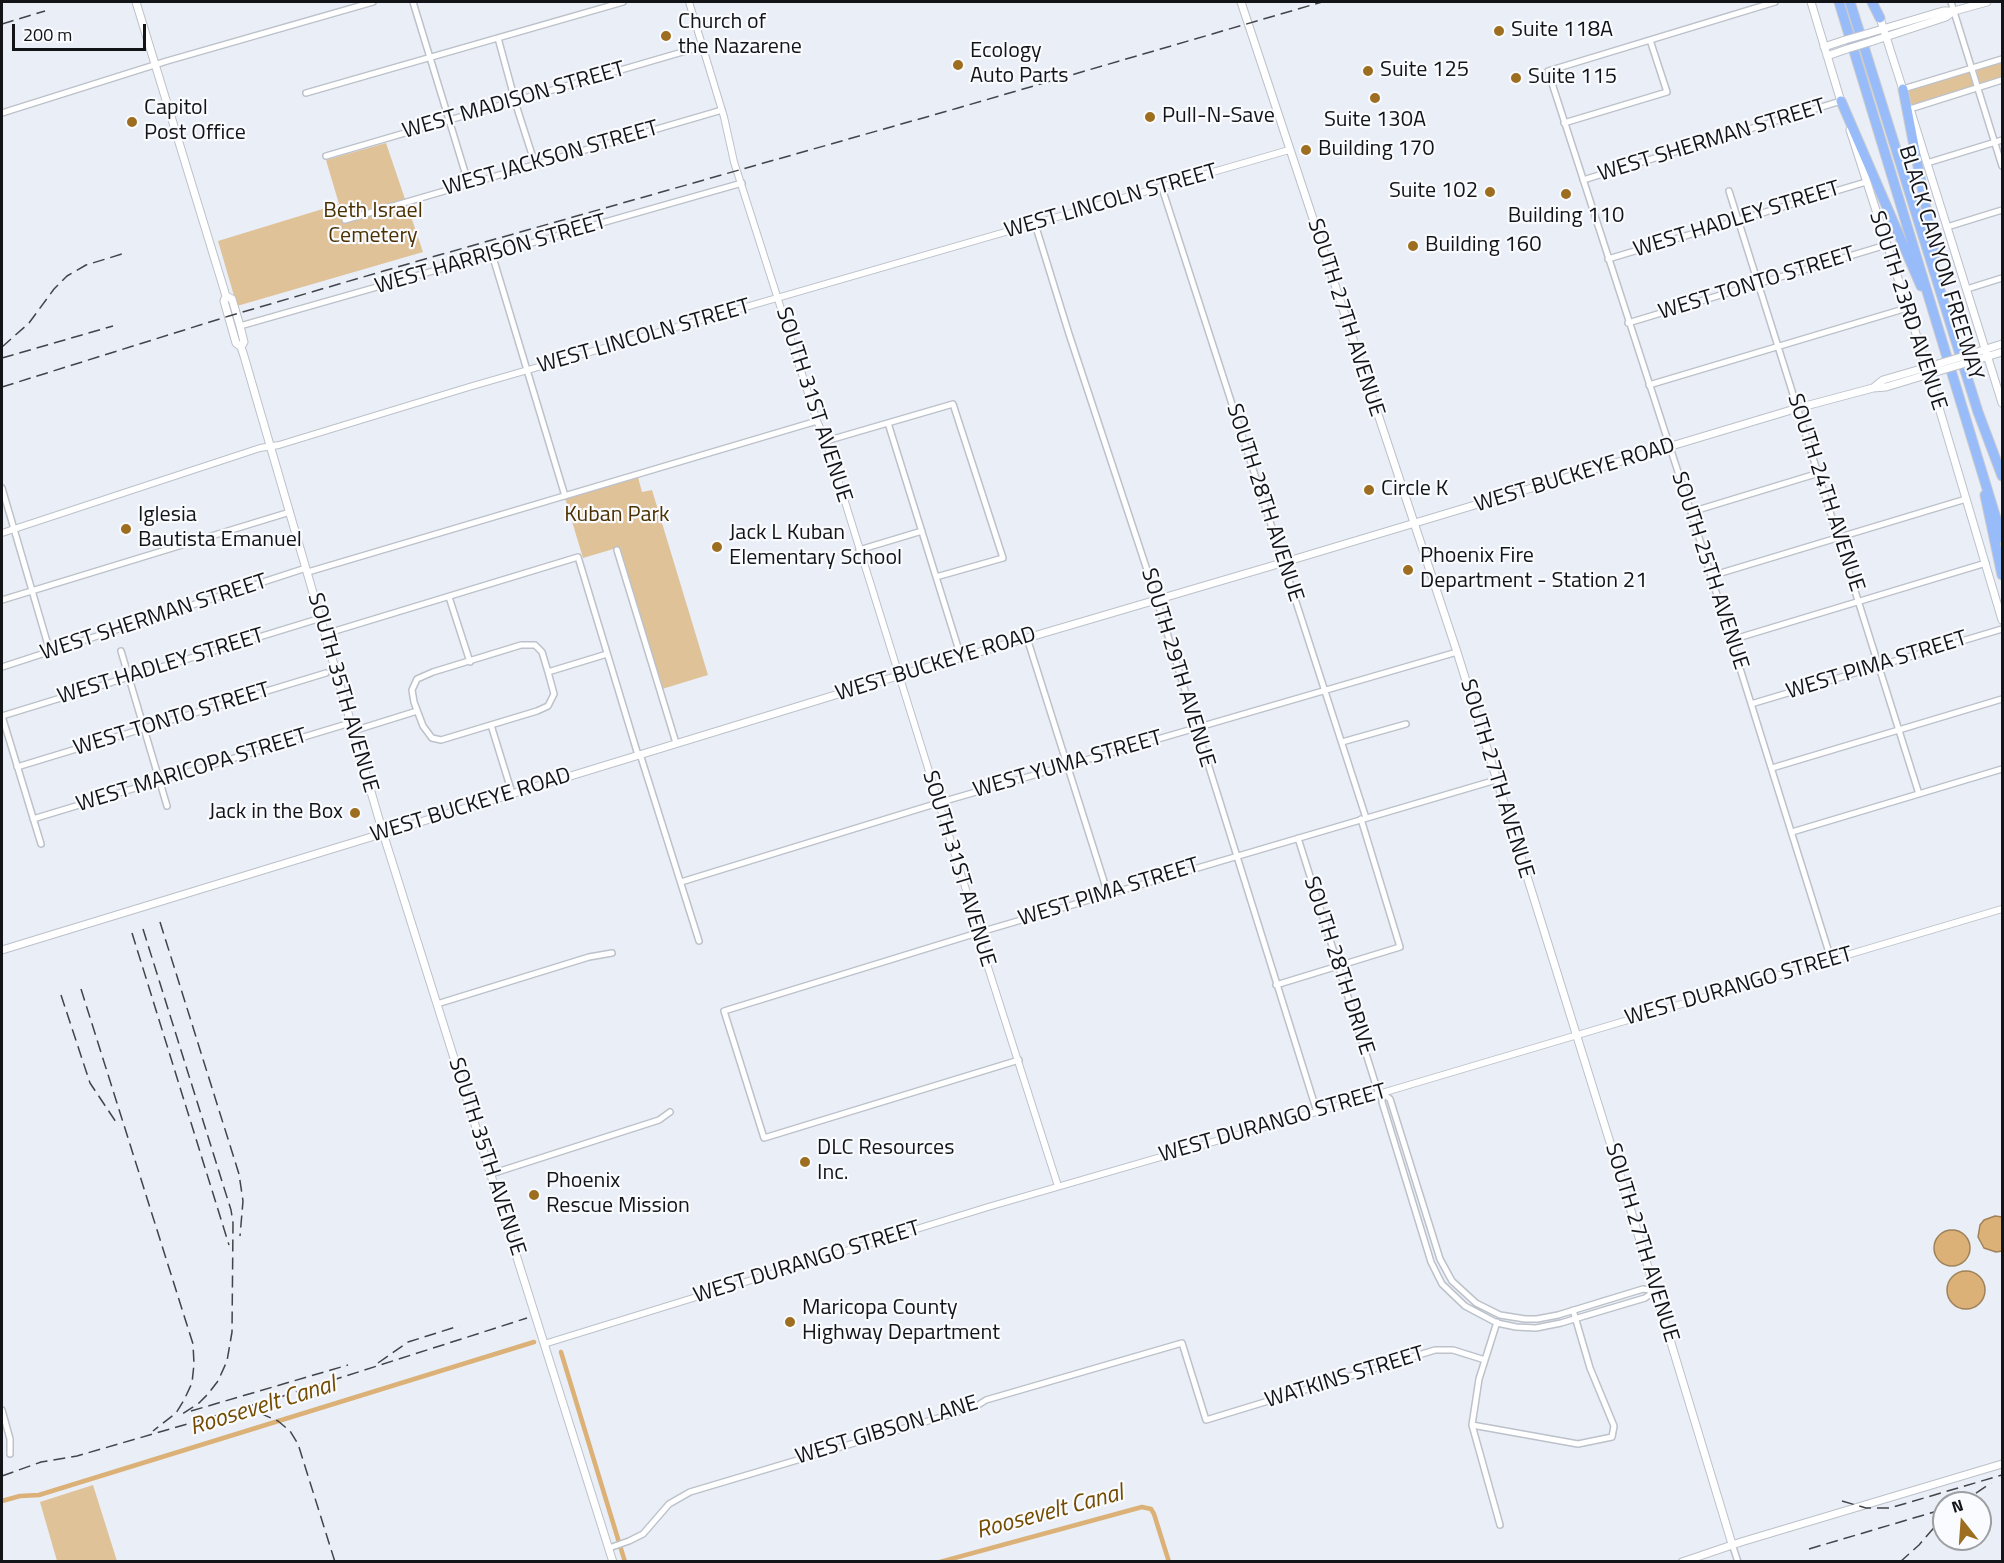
<!DOCTYPE html>
<html>
<head>
<meta charset="utf-8">
<style>
	body { margin:0 }
	#map { position:relative; width:2004px; height:1563px; overflow:hidden; background:#e9eef7; font-family:"Titillium Web",sans-serif }
	canvas { display:block }
	.frame { position:absolute; inset:0; border:3px solid #121417; pointer-events:none }
	.north { position:absolute; left:1932px; top:1491px; width:60px; height:60px; box-sizing:border-box; background:#f9fbff; border:2px solid #9d9fa2; border-radius:50%; rotate:343deg; font-size:16px; font-weight:700; line-height:24px; text-align:center; color:#121417 }
	.north::after { content:''; display:block; margin:auto; width:21px; height:27px; background:#9d6e20; clip-path:polygon(50% 0,100% 100%,50% 72%,0 100%) }
	.scale { position:absolute; left:12px; top:24px; width:134px; height:27px; box-sizing:border-box; border:3px solid #121417; border-top:0; padding-left:8px; font-size:18px; line-height:21px; white-space:nowrap; color:#121417; -webkit-text-stroke:4px #f9fbff; paint-order:stroke }
</style>
</head>
<body>
<div id="map">
<canvas width="2004" height="1563"></canvas>
<div class="frame"></div>
<div class="north">N</div>
<div class="scale">200 m</div>
</div>
<script>
const c = document.querySelector('canvas').getContext('2d');
c.lineJoin = 'round';
function fill(path, color) {
  c.fillStyle = color;
  c.fill(path, 'evenodd');
}
function toPath(rows) {
  const path = new Path2D();
  for (const r of rows) {
    if (r.length === 3) {
      path.moveTo(r[0] + r[2], r[1]);
      path.arc(r[0], r[1], r[2], 0, 2 * Math.PI);
      continue;
    }
    path.moveTo(r[0], r[1]);
    for (let i = 2; i < r.length; i += 2) path.lineTo(r[i], r[i + 1]);
  }
  return path;
}
function trace(path, color, width, dash) {
  c.strokeStyle = color;
  c.lineWidth = width;
  c.lineCap = dash ? 'butt' : 'round';
  c.setLineDash(dash || []);
  c.stroke(path);
}
function drawText(font, color, halo, rows, align = 'center') {
  c.font = font + ' "Titillium Web",sans-serif';
  c.lineWidth = 4.5;
  c.setLineDash([]);
  c.textBaseline = 'middle';
  c.strokeStyle = halo;
  c.fillStyle = color;
  for (const [text, x, y, turn = 0] of rows) {
    c.save();
    c.translate(x, y);
    c.rotate((+turn || 0) * Math.PI / 180);
    c.textAlign = isNaN(turn) ? turn : align;
    if (halo) c.strokeText(text, 0, 0);
    c.fillText(text, 0, 0);
    c.restore();
  }
}
const green = toPath([
	[2002,61,2002,78,1980,83,1976,69],
	[1969,72,1974,85,1972,88,1915,105,1911,104,1907,92,1909,90],
	[386,143,423,252,237,306,218,241,339,204,326,160],
	[638,477,642,492,652,490,708,675,662,689,620,547,583,558,565,498],
	[93,1485,117,1561,57,1561,40,1502]
]);
const water = toPath([
	[1995,1216,2002,1217,2002,1251,1996,1252,1984,1248,1978,1237,1980,1225,1984,1220,1995,1216],
	[1952,1248,18],
	[1966,1290,19]
]);
const stream = toPath([
	[585,509,586,514],
	[587,516,588,518]
]);
const canal = toPath([
	[561,1352,625,1562],
	[2,1501,20,1496,39,1495,534,1342],
	[940,1562,1142,1507,1151,1509,1154,1514,1169,1562]
]);
const minor = toPath([
	[413,2,468,182],
	[1775,2,1548,71,1691,512,1831,959],
	[1951,2,2002,166],
	[498,38,517,108,535,164],
	[1903,89,2002,59],
	[306,93,623,2],
	[1910,109,2002,80],
	[2,113,167,61,373,2],
	[1564,123,1667,92,1650,40],
	[326,156,703,46],
	[1927,163,2002,140],
	[1583,180,1841,101],
	[1162,188,1366,818],
	[1729,191,1919,794],
	[345,220,722,110],
	[1035,224,1069,334,1153,588,1317,1112],
	[1947,227,2002,210],
	[492,254,565,496],
	[1608,259,1866,182],
	[1967,289,2002,278],
	[1628,323,1886,245],
	[240,326,742,183],
	[1649,385,1907,308],
	[888,423,961,657],
	[826,441,953,404,1003,558,936,577],
	[2,488,50,652],
	[1691,512,1819,473],
	[617,550,676,743],
	[859,550,922,531],
	[308,572,817,421],
	[1711,576,1966,499],
	[449,597,470,662],
	[2,600,290,512],
	[325,634,578,557,638,755],
	[1027,638,1108,894],
	[1731,640,1986,563],
	[121,651,167,806],
	[2,667,306,568],
	[548,672,542,652,535,645,521,645,433,672,417,679,412,690,414,702,423,726,432,738,441,740,537,711,548,706,554,694,548,672,607,654],
	[1751,704,2002,629],
	[2,716,321,618],
	[2,716,41,844],
	[491,725,512,793],
	[353,731,417,711],
	[1342,742,1406,724],
	[640,754,699,941],
	[17,767,326,673],
	[1772,768,2002,699],
	[33,819,350,723],
	[1792,832,2002,769],
	[1298,838,1379,1095],
	[681,882,938,803,1457,652],
	[1276,985,1400,947,1361,819],
	[437,1004,589,957,612,953],
	[1019,1060,764,1138,724,1011,977,933,1496,780],
	[1382,1093,1382,1102,1431,1262,1442,1284,1465,1306,1497,1323,1516,1327,1536,1328,1561,1323,1645,1298,1655,1291],
	[1382,1093,1390,1099,1440,1259,1452,1281,1476,1303,1500,1315,1525,1319,1537,1319,1558,1315,1643,1289,1655,1291],
	[491,1174,659,1120,670,1112],
	[1497,1322,1479,1379,1472,1425,1500,1525],
	[2,1410,10,1439,10,1454],
	[1472,1425,1578,1444,1612,1437,1614,1426,1590,1368,1573,1310],
	[1732,1544,1738,1562],
	[609,1548,629,1541,643,1534,669,1504,690,1492,975,1407,986,1400,1182,1343,1206,1420,1435,1350,1453,1350,1485,1360]
]);
const tertiary = toPath([
	[689,2,724,117,734,162,817,421,826,441,977,925,977,933,1058,1186],
	[2,533,260,448,279,445,469,387,1289,150],
	[544,1344,988,1207,1382,1093,2002,909]
]);
const secondary = toPath([
	[136,2,226,296,224,301,236,343,241,347,244,356,383,833,613,1562],
	[1241,2,1457,652,1618,1168,1732,1544],
	[1811,2,1842,105],
	[1879,15,1904,93],
	[1866,34,1943,11,1954,11],
	[1870,42,1946,17,1954,11,1987,2],
	[1824,47,1845,40],
	[1827,56,1847,49],
	[1911,112,2002,403],
	[1850,130,1929,374,2002,620],
	[226,296,232,299,240,326,244,342,241,347],
	[1974,353,2002,344],
	[1976,360,2002,352],
	[1873,388,1883,380,1938,364],
	[2,950,881,681,1285,562,1798,408,1873,388,1886,387,1939,371],
	[1682,1562,1741,1542,2002,1464]
]);
const motorway = toPath([
	[1839,2,2002,538],
	[1850,2,1978,412,2002,476],
	[1872,2,1880,18],
	[1903,89,1935,254,1935,263],
	[1841,101,1921,286],
	[1985,495,2002,575]
]);
const rail = toPath([
	[2,24,45,11],
	[2,347,29,323,54,289,67,276,86,265,122,254],
	[2,358,113,326],
	[2,387,229,316,425,259,958,108,1322,2],
	[160,922,239,1174,243,1201,240,1236],
	[143,929,231,1210,233,1223,232,1332,227,1361,218,1381,208,1394,199,1403,179,1416],
	[132,933,229,1245],
	[81,989,193,1344,194,1364,192,1383,184,1400,176,1413,153,1431],
	[61,995,90,1083,116,1122],
	[378,1363,408,1342,459,1326],
	[191,1411,348,1365],
	[242,1411,257,1412,278,1421,290,1431,298,1444,335,1562],
	[2,1476,41,1462,77,1456,277,1398,527,1318],
	[1842,1501,1866,1508,1890,1508,2002,1475],
	[1961,1503,1991,1483],
	[1809,1549,1944,1509],
	[1900,1562,1919,1545,1944,1516]
]);
const secondaryBridge = toPath([
	[1845,40,1866,34],
	[1847,49,1870,42],
	[1938,364,1974,353],
	[1939,371,1976,360]
]);
const markers = [
	[1499,31,6,"#9d6e20"],
	[666,36,6,"#9d6e20"],
	[958,65,6,"#9d6e20"],
	[1368,71,6,"#9d6e20"],
	[1516,78,6,"#9d6e20"],
	[1375,98,6,"#9d6e20"],
	[1150,117,6,"#9d6e20"],
	[132,122,6,"#9d6e20"],
	[1306,150,6,"#9d6e20"],
	[1490,192,6,"#9d6e20"],
	[1566,194,6,"#9d6e20"],
	[1413,246,6,"#9d6e20"],
	[1369,490,6,"#9d6e20"],
	[126,529,6,"#9d6e20"],
	[717,547,6,"#9d6e20"],
	[1408,570,6,"#9d6e20"],
	[355,813,6,"#9d6e20"],
	[805,1162,6,"#9d6e20"],
	[534,1195,6,"#9d6e20"],
	[790,1322,6,"#9d6e20"]
];
const poiNames = [
	["Church of",678,23],
	["the Nazarene",678,48],
	["Suite 118A",1511,31],
	["Ecology",970,52],
	["Auto Parts",970,77],
	["Suite 125",1380,71],
	["Suite 115",1528,78],
	["Capitol",144,109],
	["Post Office",144,134],
	["Pull-N-Save",1162,117],
	["Suite 130A",1375,121,"center"],
	["Building 170",1318,150],
	["Suite 102",1478,192,"right"],
	["Building 110",1566,217,"center"],
	["Building 160",1425,246],
	["Circle K",1381,490],
	["Iglesia",138,516],
	["Bautista Emanuel",138,541],
	["Jack L Kuban",729,534],
	["Elementary School",729,559],
	["Phoenix Fire",1420,557],
	["Department - Station 21",1420,582],
	["Jack in the Box",343,813,"right"],
	["DLC Resources",817,1149],
	["Inc.",817,1174],
	["Phoenix",546,1182],
	["Rescue Mission",546,1207],
	["Maricopa County",802,1309],
	["Highway Department",802,1334]
];
const streetNames = [
	["WEST MADISON STREET",514,101,-16],
	["WEST SHERMAN STREET",1712,141,-17],
	["WEST JACKSON STREET",551,159,-16],
	["WEST LINCOLN STREET",1111,202,-16],
	["WEST HADLEY STREET",1737,220,-17],
	["WEST HARRISON STREET",491,255,-16],
	["BLACK CANYON FREEWAY",1940,263,73],
	["WEST TONTO STREET",1757,284,-17],
	["SOUTH 23RD AVENUE",1907,311,72],
	["SOUTH 27TH AVENUE",1345,318,72],
	["WEST LINCOLN STREET",644,337,-16],
	["SOUTH 31ST AVENUE",813,405,72],
	["WEST BUCKEYE ROAD",1575,476,-17],
	["SOUTH 24TH AVENUE",1825,493,72],
	["SOUTH 28TH AVENUE",1264,503,72],
	["SOUTH 25TH AVENUE",1709,571,72],
	["WEST SHERMAN STREET",154,618,-18],
	["WEST BUCKEYE ROAD",936,665,-17],
	["WEST PIMA STREET",1877,666,-17],
	["WEST HADLEY STREET",161,667,-17],
	["SOUTH 29TH AVENUE",1177,668,73],
	["SOUTH 35TH AVENUE",342,693,74],
	["WEST TONTO STREET",172,720,-17],
	["WEST YUMA STREET",1068,765,-16],
	["WEST MARICOPA STREET",192,771,-17],
	["SOUTH 27TH AVENUE",1496,779,73],
	["WEST BUCKEYE ROAD",471,806,-17],
	["SOUTH 31ST AVENUE",958,869,73],
	["WEST PIMA STREET",1109,893,-17],
	["SOUTH 28TH DRIVE",1338,966,72],
	["WEST DURANGO STREET",1739,987,-16],
	["WEST DURANGO STREET",1273,1124,-16],
	["SOUTH 35TH AVENUE",486,1157,72],
	["SOUTH 27TH AVENUE",1641,1243,73],
	["WEST DURANGO STREET",807,1263,-17],
	["WATKINS STREET",1345,1378,-17],
	["WEST GIBSON LANE",887,1431,-17]
];
const parkNames = [
	["Beth Israel",373,212],
	["Cemetery",373,237],
	["Kuban Park",617,516]
];
const waterNames = [
	["Roosevelt Canal",263,1407,-17],
	["Roosevelt Canal",1050,1513,-15]
];
fill(green, '#e0c299');
fill(water, '#dbb177');
trace(water, '#9f825a', 1.5);
trace(stream, '#9f825a', 1.5);
trace(canal, '#dbb177', 4.5);
trace(minor, '#bcc1ca', 8);
trace(tertiary, '#bcc1ca', 8);
trace(secondary, '#bcc1ca', 9);
trace(motorway, '#cbcbcc', 11);
trace(minor, '#fff', 5);
trace(tertiary, '#fff', 6);
trace(secondary, '#fff', 7);
trace(motorway, '#98bbfa', 9);
trace(rail, '#414448', 1.5, [12, 6]);
trace(secondaryBridge, '#bcc1ca', 9, []);
trace(secondaryBridge, '#fff', 7);
for (const [x, y, r, color] of markers) {
  const dot = new Path2D();
  dot.arc(x, y, r, 0, 2 * Math.PI);
  c.fillStyle = color;
  c.fill(dot);
  trace(dot, '#f9fbff', 2);
}
drawText('22px', '#121417', '#f9fbff', poiNames, 'left');
drawText('22px', '#121417', '#f9fbff', streetNames);
drawText('22px', '#4c3100', '#f9fbff', parkNames);
drawText('italic 24px', '#744c00', '#f9fbff', waterNames);
</script>
</body>
</html>
